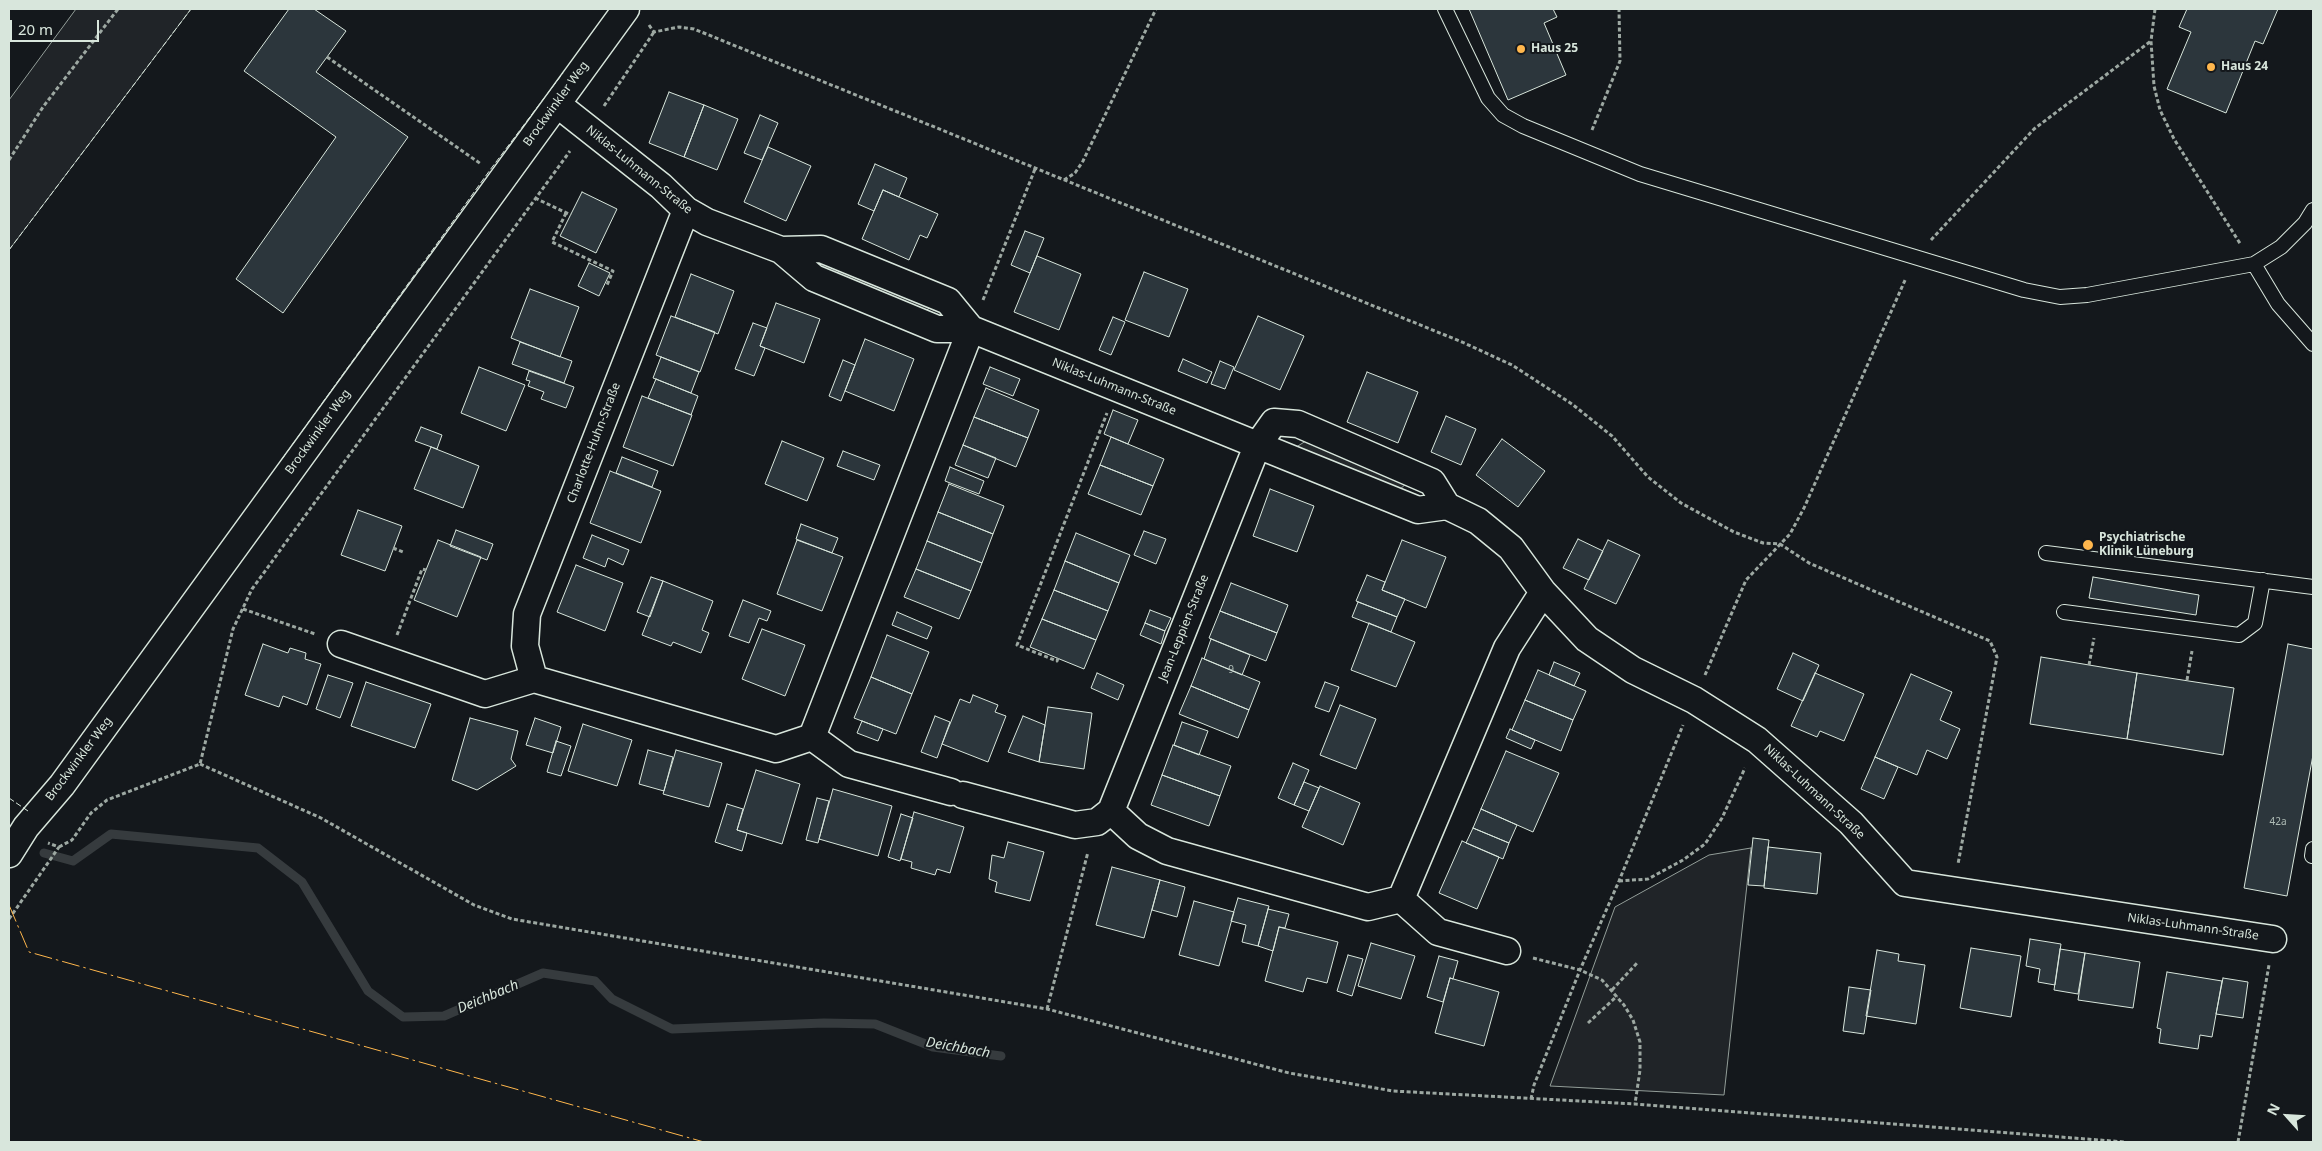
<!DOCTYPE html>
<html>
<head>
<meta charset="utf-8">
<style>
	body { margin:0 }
	#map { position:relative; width:2322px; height:1151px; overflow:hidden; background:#14181c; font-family:"Noto Sans",sans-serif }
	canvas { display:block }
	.frame { position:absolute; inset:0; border:10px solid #d8e6dc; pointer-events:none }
	.north { position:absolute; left:2262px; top:1091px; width:50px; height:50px; -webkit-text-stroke:4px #14181c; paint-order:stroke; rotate:296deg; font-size:14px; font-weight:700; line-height:20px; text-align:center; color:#d8e6dc }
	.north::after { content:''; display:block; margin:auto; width:18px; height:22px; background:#d8e6dc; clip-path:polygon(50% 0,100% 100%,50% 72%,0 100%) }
	.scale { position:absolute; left:10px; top:20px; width:89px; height:22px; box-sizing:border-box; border:2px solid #d8e6dc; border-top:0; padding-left:6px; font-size:15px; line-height:18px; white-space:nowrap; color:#d8e6dc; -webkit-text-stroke:4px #14181c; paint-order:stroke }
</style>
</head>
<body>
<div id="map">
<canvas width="2322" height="1151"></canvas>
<div class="frame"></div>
<div class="north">N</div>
<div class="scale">20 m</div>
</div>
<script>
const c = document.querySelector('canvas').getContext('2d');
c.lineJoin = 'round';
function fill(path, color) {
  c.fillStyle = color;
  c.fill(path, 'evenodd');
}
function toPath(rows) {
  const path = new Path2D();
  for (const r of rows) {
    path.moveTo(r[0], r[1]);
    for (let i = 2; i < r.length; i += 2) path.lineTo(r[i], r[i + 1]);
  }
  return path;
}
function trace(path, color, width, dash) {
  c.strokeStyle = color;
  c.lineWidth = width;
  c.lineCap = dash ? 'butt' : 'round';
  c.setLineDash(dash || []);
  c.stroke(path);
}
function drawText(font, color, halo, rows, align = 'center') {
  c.font = font + ' "Noto Sans",sans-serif';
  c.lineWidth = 4;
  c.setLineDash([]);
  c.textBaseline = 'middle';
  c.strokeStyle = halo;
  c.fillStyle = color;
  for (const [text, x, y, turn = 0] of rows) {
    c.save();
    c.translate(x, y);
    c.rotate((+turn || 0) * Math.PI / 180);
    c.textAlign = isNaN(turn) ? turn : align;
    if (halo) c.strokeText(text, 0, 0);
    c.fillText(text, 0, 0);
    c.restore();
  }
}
const green = toPath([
	[76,9,191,9,9,250,9,100,76,9],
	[1751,848,1724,1095,1550,1086,1615,907,1709,855,1751,848]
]);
const parking = toPath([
	[851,267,939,302,919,315,826,277,851,267],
	[1312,437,1412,478,1394,495,1287,453,1312,437]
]);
const stream = toPath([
	[44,853,73,861,111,834,258,848,302,882,368,991,403,1017,444,1016,543,973,595,981,612,999,672,1029,824,1023,875,1024,933,1047,1001,1056]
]);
const building = toPath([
	[289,9,314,9,346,31,316,72,408,137,283,313,236,279,336,137,244,71,289,9],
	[1469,9,1553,9,1557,17,1544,23,1566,75,1508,100,1469,9],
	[2187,9,2278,9,2263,44,2255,41,2226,113,2167,89,2191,32,2179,27,2187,9],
	[669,92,704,105,684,157,649,143,669,92],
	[704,105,738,119,717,170,684,157,704,105],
	[760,115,778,123,762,160,744,153,760,115],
	[768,147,811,166,786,221,744,202,768,147],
	[875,164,907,178,899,197,883,190,874,211,858,204,875,164],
	[883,190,938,214,927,238,920,235,909,260,862,239,883,190],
	[582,192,617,209,596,253,560,236,582,192],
	[1025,231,1044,238,1030,273,1011,265,1025,231],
	[1037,256,1081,274,1059,330,1014,312,1037,256],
	[589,263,610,273,599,296,578,286,589,263],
	[1144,272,1188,289,1169,337,1125,320,1144,272],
	[691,274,734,291,718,334,675,317,691,274],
	[530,289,579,307,560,357,511,338,530,289],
	[776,303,820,319,804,363,760,346,776,303],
	[671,316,715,332,700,372,656,355,671,316],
	[1258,316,1304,336,1280,390,1234,370,1258,316],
	[1113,317,1125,322,1111,355,1099,350,1113,317],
	[753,323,767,328,760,346,765,348,754,376,735,369,753,323],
	[865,339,914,359,894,411,845,391,865,339],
	[520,342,572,361,564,383,512,364,520,342],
	[661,357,699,372,691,393,653,378,661,357],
	[1183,359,1212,372,1207,383,1178,371,1183,359],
	[843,360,855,365,841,401,829,396,843,360],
	[1220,361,1234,367,1225,389,1211,384,1220,361],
	[479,367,525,385,506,431,461,413,479,367],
	[990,367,1020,379,1013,396,983,384,990,367],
	[529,371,574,387,566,408,541,399,544,392,528,386,530,381,526,380,529,371],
	[1367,372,1418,392,1398,443,1347,422,1367,372],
	[656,379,698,396,691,415,648,398,656,379],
	[986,388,1039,410,1028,438,974,417,986,388],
	[642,396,692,415,673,466,623,447,642,396],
	[1113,410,1138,420,1128,444,1104,434,1113,410],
	[1446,416,1476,429,1461,465,1431,452,1446,416],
	[974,417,1028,438,1016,467,963,445,974,417],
	[421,427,442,435,437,449,415,441,421,427],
	[1111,437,1164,459,1153,486,1100,465,1111,437],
	[1502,439,1545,471,1518,507,1476,475,1502,439],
	[782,441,824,458,807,501,765,484,782,441],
	[963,445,996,458,988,478,955,465,963,445],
	[431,447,479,466,463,508,414,489,431,447],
	[843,451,880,465,874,480,837,466,843,451],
	[622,457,658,471,652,487,616,473,622,457],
	[1100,465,1153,486,1141,515,1088,494,1100,465],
	[950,467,984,481,979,494,945,481,950,467],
	[610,471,661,491,641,543,590,523,610,471],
	[949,484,1004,506,993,534,938,512,949,484],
	[1270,489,1314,506,1297,552,1253,536,1270,489],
	[358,510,402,526,385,571,341,555,358,510],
	[938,512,993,534,982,563,927,541,938,512],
	[801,524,838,538,832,553,796,539,801,524],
	[456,530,493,544,487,560,450,546,456,530],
	[1144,531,1166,539,1156,564,1134,555,1144,531],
	[1076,533,1130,555,1119,583,1065,561,1076,533],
	[592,535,629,550,623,565,608,558,605,567,583,558,592,535],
	[1578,539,1603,551,1589,580,1563,568,1578,539],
	[438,540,481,557,457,617,414,600,438,540],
	[797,540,843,557,822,611,777,594,797,540],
	[1402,540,1446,557,1426,608,1382,590,1402,540],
	[1608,540,1640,555,1616,604,1584,589,1608,540],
	[927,541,982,563,971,591,916,569,927,541],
	[1065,561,1119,583,1108,611,1054,590,1065,561],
	[576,565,623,583,605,631,557,612,576,565],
	[916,569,971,591,959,619,904,597,916,569],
	[1367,575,1385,582,1382,590,1405,599,1397,617,1356,601,1367,575],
	[651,577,663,581,650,617,637,612,651,577],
	[2093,577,2199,595,2196,615,2089,598,2093,577],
	[663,581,713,601,702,630,709,633,701,653,673,642,671,646,642,635,663,581],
	[1231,583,1288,605,1277,633,1220,611,1231,583],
	[1054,590,1108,611,1096,640,1042,619,1054,590],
	[743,600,771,611,767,621,759,618,749,643,729,636,743,600],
	[1358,602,1397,617,1391,632,1352,617,1358,602],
	[1150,610,1171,618,1165,631,1145,623,1150,610],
	[1220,611,1277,633,1266,661,1209,638,1220,611],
	[897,612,932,627,927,639,892,625,897,612],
	[1042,619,1096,640,1084,669,1030,647,1042,619],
	[1145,623,1165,631,1161,644,1140,635,1145,623],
	[1369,623,1415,642,1396,687,1351,670,1369,623],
	[762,629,805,645,785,696,742,679,762,629],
	[887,635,929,652,912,694,871,677,887,635],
	[1211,639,1250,655,1242,675,1204,659,1211,639],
	[263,644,288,653,290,648,306,653,305,659,321,664,307,705,283,696,279,707,245,695,263,644],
	[2288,644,2313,649,2313,755,2287,896,2244,888,2288,644],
	[1793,653,1819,665,1803,701,1777,689,1793,653],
	[2041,657,2137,673,2127,739,2030,724,2041,657],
	[1202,658,1260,682,1249,710,1191,686,1202,658],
	[1554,662,1580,673,1574,686,1549,675,1554,662],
	[1538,670,1586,691,1573,720,1525,700,1538,670],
	[1097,673,1124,685,1118,700,1091,688,1097,673],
	[1815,673,1864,694,1844,741,1820,731,1817,737,1791,726,1815,673],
	[2137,673,2234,688,2223,755,2127,739,2137,673],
	[1911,674,1952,692,1940,720,1960,729,1947,759,1927,750,1917,775,1875,757,1911,674],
	[328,675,353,683,340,718,316,709,328,675],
	[871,677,912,694,896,734,854,718,871,677],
	[366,682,431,704,415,748,351,726,366,682],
	[1325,682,1339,687,1329,712,1315,707,1325,682],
	[1191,686,1249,710,1238,738,1179,714,1191,686],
	[973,695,998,705,995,712,1006,716,988,762,942,744,960,699,970,703,973,695],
	[1525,700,1573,720,1561,751,1512,730,1525,700],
	[1340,705,1376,719,1356,769,1320,755,1340,705],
	[1048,707,1092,713,1084,769,1039,762,1048,707],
	[935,716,950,722,937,758,921,752,935,716],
	[1023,716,1045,725,1039,762,1008,752,1023,716],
	[470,718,518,731,511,759,516,766,477,790,452,780,470,718],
	[535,718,561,727,553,753,526,745,535,718],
	[862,721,883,729,878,741,857,733,862,721],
	[1182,722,1208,731,1199,755,1174,745,1182,722],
	[583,724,632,740,617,786,568,771,583,724],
	[1510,729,1535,740,1531,749,1506,738,1510,729],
	[556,741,571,746,561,776,547,772,556,741],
	[1173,745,1231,766,1220,796,1162,775,1173,745],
	[648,750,673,757,664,791,639,784,648,750],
	[676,750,722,763,709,807,663,794,676,750],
	[1506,751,1559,773,1533,832,1481,809,1506,751],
	[1875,757,1898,767,1884,799,1861,789,1875,757],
	[1293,763,1309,770,1294,805,1278,798,1293,763],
	[756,770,800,784,782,844,737,830,756,770],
	[1162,775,1220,796,1209,826,1151,805,1162,775],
	[1304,782,1319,788,1309,811,1294,805,1304,782],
	[1320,786,1360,803,1343,845,1302,827,1320,786],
	[833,789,892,806,878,856,819,839,833,789],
	[817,798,829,801,818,843,806,840,817,798],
	[727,804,743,809,737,830,747,833,742,851,715,842,727,804],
	[1481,809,1517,825,1509,843,1473,828,1481,809],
	[914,812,964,827,950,873,937,869,935,875,911,868,912,862,901,859,914,812],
	[901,814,913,818,900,861,888,857,901,814],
	[1473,828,1509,843,1503,859,1466,843,1473,828],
	[1753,838,1769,840,1764,886,1748,885,1753,838],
	[1462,841,1499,857,1477,909,1439,893,1462,841],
	[1008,842,1044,852,1030,901,995,892,997,882,989,879,992,855,1004,858,1008,842],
	[1768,847,1821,853,1817,894,1764,888,1768,847],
	[1112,867,1160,880,1144,938,1096,925,1112,867],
	[1160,880,1185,887,1177,917,1152,910,1160,880],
	[1238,898,1269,906,1258,946,1242,942,1246,925,1231,921,1238,898],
	[1194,901,1234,912,1219,966,1179,955,1194,901],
	[1268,909,1289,914,1285,928,1279,927,1273,951,1258,946,1268,909],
	[1279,927,1338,942,1327,983,1307,978,1303,992,1265,981,1279,927],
	[2030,939,2061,944,2055,985,2038,982,2040,969,2026,966,2030,939],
	[1371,943,1415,956,1401,999,1358,986,1371,943],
	[1971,948,2021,956,2011,1017,1960,1008,1971,948],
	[2060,949,2085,953,2078,994,2054,990,2060,949],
	[1877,950,1899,954,1898,961,1925,965,1916,1024,1866,1016,1877,950],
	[2085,953,2140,962,2133,1008,2078,1000,2085,953],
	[1348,955,1363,959,1352,996,1337,991,1348,955],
	[1439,956,1458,961,1453,979,1450,978,1443,1002,1427,997,1439,956],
	[2167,972,2222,981,2212,1037,2200,1035,2198,1049,2159,1043,2161,1029,2157,1028,2167,972],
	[1450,978,1499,992,1484,1046,1435,1033,1450,978],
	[2223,978,2248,982,2243,1018,2216,1014,2223,978],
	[1849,987,1871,990,1864,1034,1843,1031,1849,987]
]);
const path = toPath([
	[2155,9,2151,41,2154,86,2160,110,2174,139,2241,245],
	[649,25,654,32,679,27,694,29,1462,342,1512,365,1572,404,1612,436,1648,477,1681,503,1734,532,1763,543,1780,544,1809,563,1990,641,1997,657,1958,864],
	[327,57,481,164],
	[604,106,654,32],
	[1592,130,1620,61,1619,9],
	[9,160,43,107,118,9],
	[1064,180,1075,173,1083,161,1156,9],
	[535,198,571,215],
	[566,213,552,242,613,271,607,285],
	[1931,240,2034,129,2151,41],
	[983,300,1035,169],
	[393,548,403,552],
	[243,609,315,634],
	[397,635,422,569,426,570],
	[1058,658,1057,661,1017,645,1107,413],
	[2089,665,2094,638],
	[1705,675,1746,580,1790,534,1804,508,1906,278],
	[2187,680,2192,651],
	[200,764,321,818,474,905,512,919,1047,1009,1289,1073,1393,1091,1635,1104,2125,1142],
	[59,847,72,840,91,813,107,800,200,764,233,629,252,589,570,151],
	[1619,881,1648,879,1683,860,1705,844,1722,818,1745,768],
	[9,919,59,847,48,843],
	[1533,958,1580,970,1602,980,1624,1005,1633,1020,1640,1042,1640,1070,1635,1104],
	[1612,990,1637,963],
	[1047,1009,1088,852],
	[1588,1023,1617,996],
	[1531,1099,1534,1085,1580,970,1619,881,1683,725],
	[2238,1142,2269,965]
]);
const service = toPath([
	[1445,9,1488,98,1503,115,1523,126,1640,174,2024,290,2060,297,2087,295,2254,264,2281,247,2305,223,2313,210],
	[2254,264,2278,304,2313,344],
	[2046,553,2313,587],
	[2064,612,2239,635,2255,623,2263,580],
	[2312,856,2313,849]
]);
const minor = toPath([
	[557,104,661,186,686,210,707,222,781,250,814,278,937,329,971,329,1418,510,1447,506],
	[686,210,527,614,525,646,534,679,776,749,812,737,971,329],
	[781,250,821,249,948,301,971,329],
	[1543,592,1507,648,1401,899,1368,907,1167,851,1138,836,1111,811,1257,446,1274,422,1298,424,1432,482,1447,506,1478,521,1511,548,1543,592,1587,639,1633,670,1694,700,1757,740,1851,823,1905,883,2273,939],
	[341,644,485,694,534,679],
	[812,737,849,764,951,792],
	[963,795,1075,825,1097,822,1111,811],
	[9,854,26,827,62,785,626,9],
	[1401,899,1438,932,1507,951]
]);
const fence = toPath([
	[9,250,191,9],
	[282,459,490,170,563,73],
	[9,798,28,811]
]);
const power = toPath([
	[9,905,29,952,704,1142]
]);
const markers = [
	[1521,49,5,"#ffb74d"],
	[2211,67,5,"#ffb74d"],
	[2088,545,6,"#ffb74d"]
];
const numberNames = [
	["9",1231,670],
	["42a",2278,822]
];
const poiNames = [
	["Haus 25",1531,49],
	["Haus 24",2221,67],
	["Psychiatrische",2099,538],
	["Klinik Lüneburg",2099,552]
];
const streetNames = [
	["Brockwinkler Weg",556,104,-54],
	["Niklas-Luhmann-Straße",639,170,39],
	["Niklas-Luhmann-Straße",1114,387,22],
	["Brockwinkler Weg",318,432,-54],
	["Charlotte-Huhn-Straße",594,443,-69],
	["Jean-Leppien-Straße",1184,628,-68],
	["Brockwinkler Weg",79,759,-53],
	["Niklas-Luhmann-Straße",1814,792,43],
	["Niklas-Luhmann-Straße",2193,927,8]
];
const waterNames = [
	["Deichbach",488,997,-23],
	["Deichbach",958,1048,10]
];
fill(green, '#202428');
trace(green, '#939e99', 1);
fill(parking, '#24282b');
trace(parking, '#939e99', 1);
trace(stream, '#363b3e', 9);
fill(building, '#2c363c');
trace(building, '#d8e6dc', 1);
trace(service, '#d8e6dc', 16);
trace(minor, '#d8e6dc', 29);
trace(path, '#9da8a2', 3, [4, 2.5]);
trace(service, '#14181c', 14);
trace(minor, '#14181c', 26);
trace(fence, '#d8e6dc', 1, [6, 2.5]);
trace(power, '#ffb74d', 1, [18, 4, 2.5, 4]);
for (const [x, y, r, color] of markers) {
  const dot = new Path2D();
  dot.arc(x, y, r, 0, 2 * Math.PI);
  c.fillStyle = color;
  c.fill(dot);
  trace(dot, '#14181c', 2);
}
drawText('10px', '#adbab4', null, numberNames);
drawText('bold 12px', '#d8e6dc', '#14181c', poiNames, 'left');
drawText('12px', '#d8e6dc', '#14181c', streetNames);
drawText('italic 14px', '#d8e6dc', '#14181c', waterNames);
</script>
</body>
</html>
